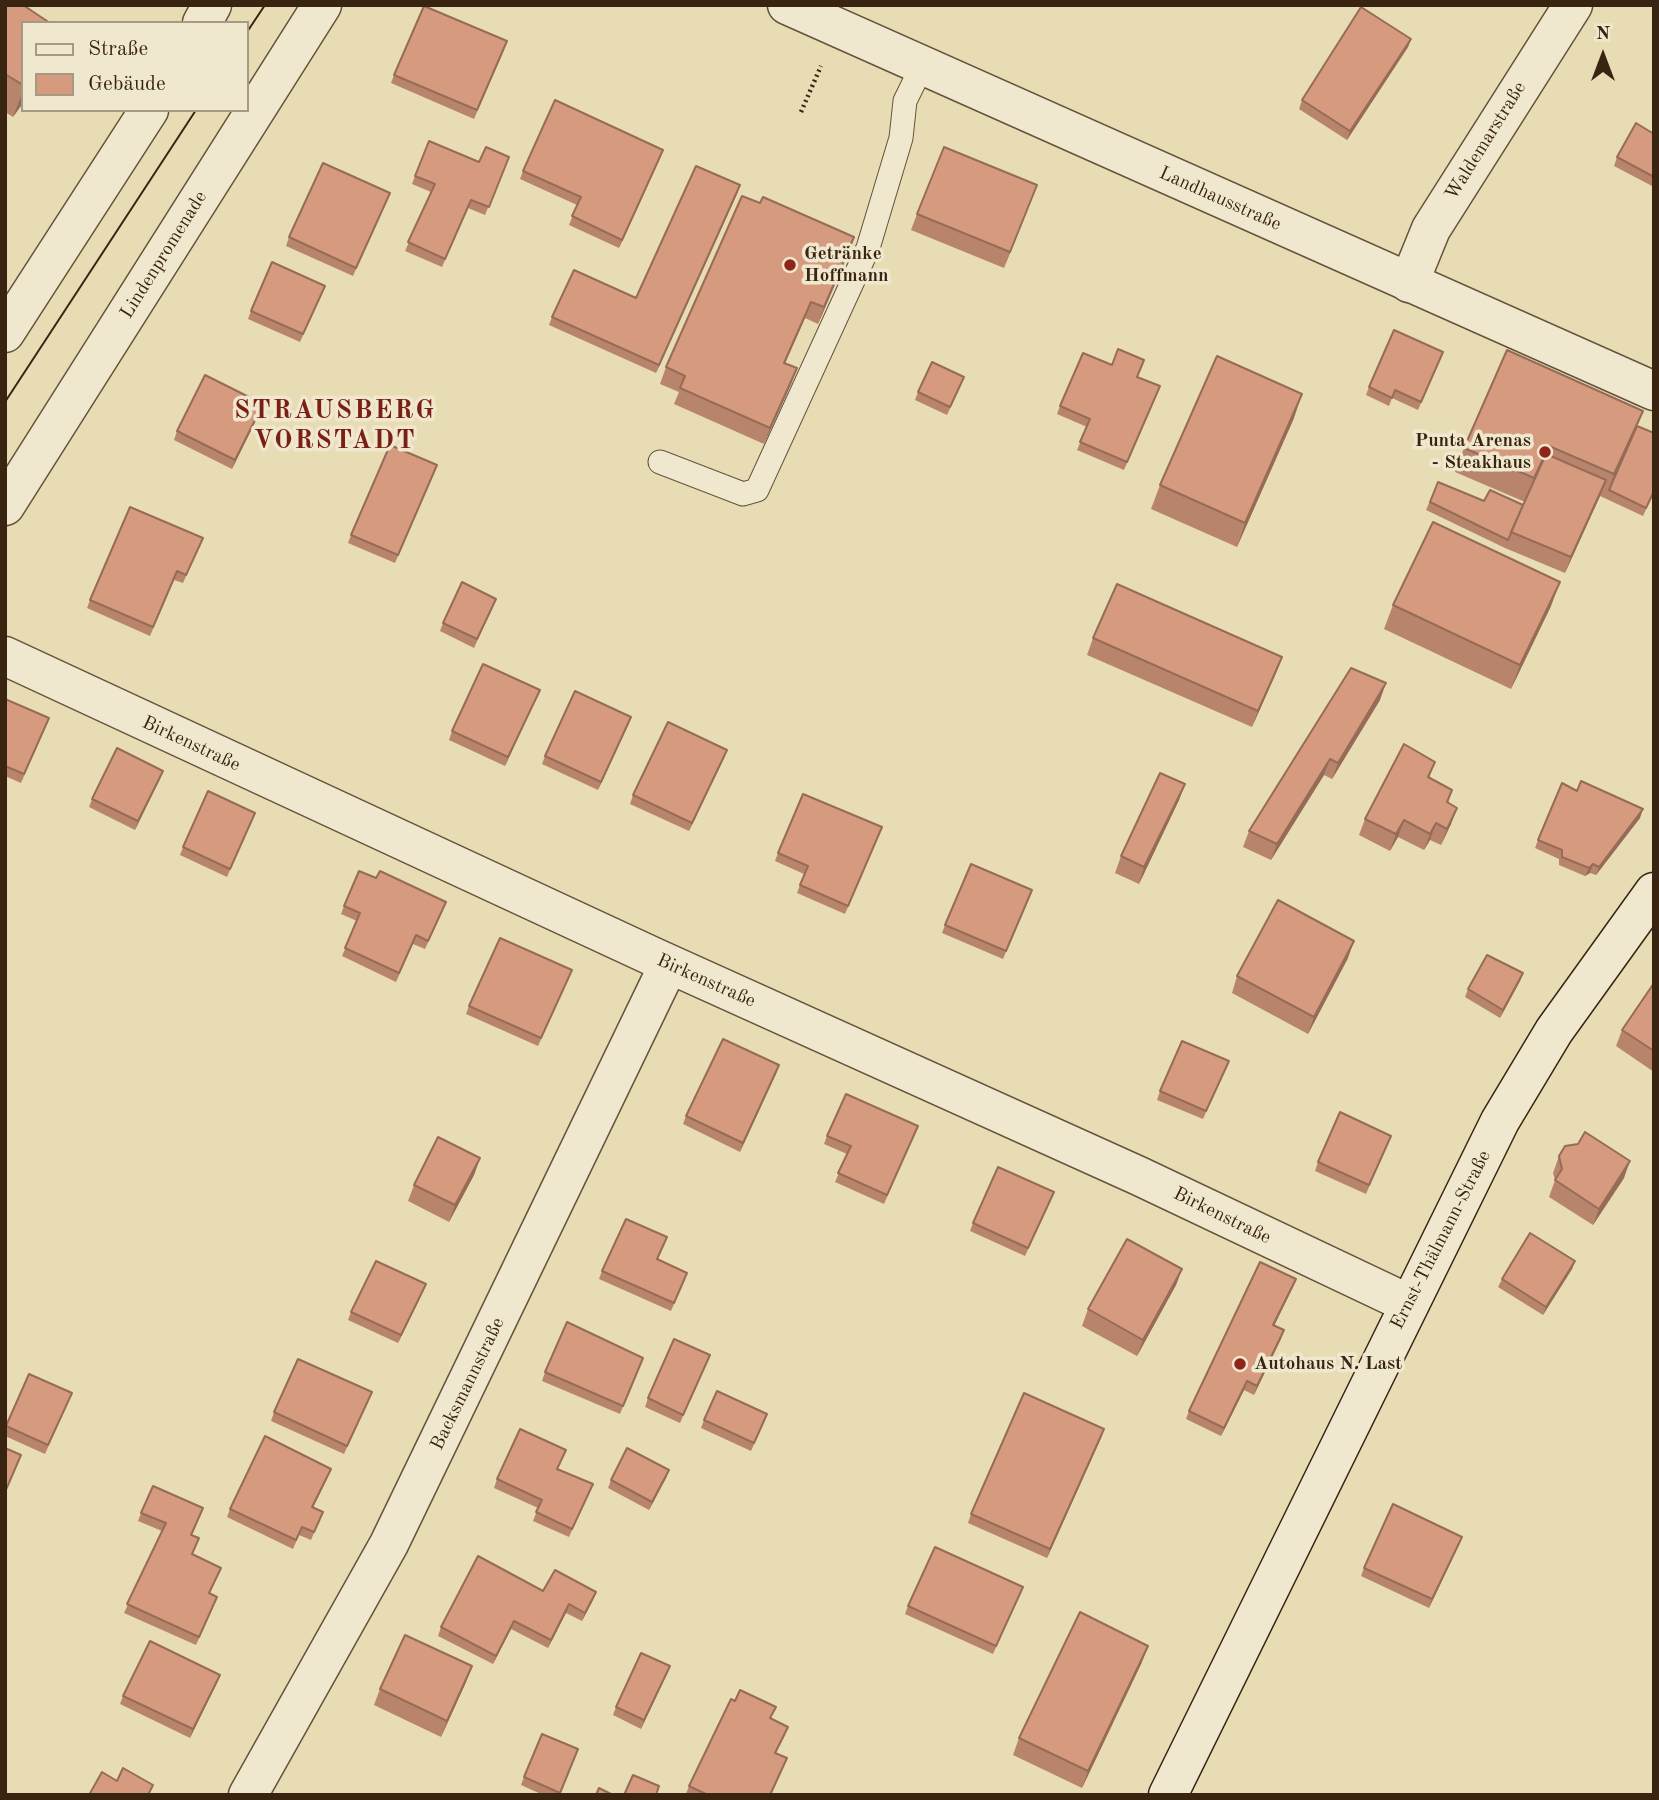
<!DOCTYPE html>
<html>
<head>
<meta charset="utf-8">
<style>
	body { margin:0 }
	#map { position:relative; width:1659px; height:1800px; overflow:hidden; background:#e8dcb4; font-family:"Old Standard TT",serif }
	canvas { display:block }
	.frame { position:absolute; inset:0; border:7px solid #392412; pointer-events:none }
	.legend { position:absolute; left:21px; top:21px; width:228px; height:91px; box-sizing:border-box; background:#f0e8ce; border:2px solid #a79a83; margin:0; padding:9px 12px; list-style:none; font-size:21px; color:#392412 }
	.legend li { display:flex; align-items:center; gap:14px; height:35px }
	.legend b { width:35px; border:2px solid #a79a83 }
	.north { position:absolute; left:1568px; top:21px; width:70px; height:70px; -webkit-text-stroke:5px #f0e8ce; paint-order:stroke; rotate:0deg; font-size:19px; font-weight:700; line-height:28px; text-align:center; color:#392412 }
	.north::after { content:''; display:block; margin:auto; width:24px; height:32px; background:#392412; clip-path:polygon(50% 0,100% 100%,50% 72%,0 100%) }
</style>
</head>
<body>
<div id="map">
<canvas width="1659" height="1800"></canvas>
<div class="frame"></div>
<ul class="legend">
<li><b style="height:9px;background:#f0e8ce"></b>Straße</li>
<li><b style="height:19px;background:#d69b7e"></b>Gebäude</li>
</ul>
<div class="north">N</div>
</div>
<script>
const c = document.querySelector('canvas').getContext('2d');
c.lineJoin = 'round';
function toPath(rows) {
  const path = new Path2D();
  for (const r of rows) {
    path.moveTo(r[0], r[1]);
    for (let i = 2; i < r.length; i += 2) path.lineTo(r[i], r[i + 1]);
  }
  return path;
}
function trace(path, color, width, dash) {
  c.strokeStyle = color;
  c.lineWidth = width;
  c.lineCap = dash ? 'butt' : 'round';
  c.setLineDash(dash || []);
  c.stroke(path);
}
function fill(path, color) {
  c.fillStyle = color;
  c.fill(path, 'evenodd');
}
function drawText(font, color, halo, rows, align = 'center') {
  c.font = font + ' "Old Standard TT",serif';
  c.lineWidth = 7;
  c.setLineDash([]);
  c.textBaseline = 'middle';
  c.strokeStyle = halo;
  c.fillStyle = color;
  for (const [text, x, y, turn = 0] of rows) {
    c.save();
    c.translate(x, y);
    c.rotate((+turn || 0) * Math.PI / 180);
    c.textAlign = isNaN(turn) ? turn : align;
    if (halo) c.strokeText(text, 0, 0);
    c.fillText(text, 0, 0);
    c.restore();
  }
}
const path = toPath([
	[801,112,821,66]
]);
const service = toPath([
	[660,462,743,494,757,490,868,248,901,138,905,101,923,64]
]);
const minor = toPath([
	[202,23,212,5],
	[1409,283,1431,229,1573,5],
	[5,333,149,110],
	[5,506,322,5],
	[5,656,656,958,1139,1176,1409,1304],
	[248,1795,389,1544,669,964]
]);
const tertiary = toPath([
	[787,5,1654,391]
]);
const secondary = toPath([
	[1168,1795,1500,1121,1554,1031,1654,892]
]);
const tram = toPath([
	[247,32,265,5],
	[5,402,196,110]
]);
const wall = toPath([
	[5,5,23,23,23,103,13,117,5,112],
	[1411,39,1408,47,1347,140,1299,109,1302,100],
	[504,50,474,119,391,83,394,75],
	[1654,134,1654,187,1614,166,1617,157],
	[509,157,485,215,468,208,442,267,405,251,431,192,412,184,415,176,479,162],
	[660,158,619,248,569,225,577,205,520,179,523,171],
	[740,185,656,373,549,325,552,317,636,298],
	[386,201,353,276,286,246,289,237],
	[1031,201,1004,268,911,230,917,214],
	[848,254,818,324,805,318,785,363,797,368,791,384,764,444,674,404,679,392,660,384,666,367],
	[325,286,300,342,248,319,251,311],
	[1443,352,1418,410,1392,398,1389,406,1366,395,1369,387],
	[1137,377,1157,394,1124,470,1077,450,1087,427,1057,414,1060,406],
	[961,385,947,415,915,400,918,392],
	[1643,411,1637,426,1654,492,1643,516,1600,496,1565,573,1505,548,1426,510,1438,482,1484,501,1523,505,1525,502,1455,472,1464,448],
	[260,412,232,469,174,440,177,431],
	[1294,418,1237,547,1151,509,1160,485],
	[437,465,395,563,348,543,351,535],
	[203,538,183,583,174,580,150,636,87,608,90,600],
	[1393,605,1551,606,1511,689,1384,629],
	[493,607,474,648,440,631,443,623],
	[1093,638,1282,657,1276,673,1252,727,1087,655],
	[536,698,505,766,449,740,452,731],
	[5,699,46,726,21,783,5,776],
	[1380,700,1332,779,1324,775,1271,860,1243,847,1249,831],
	[628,725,598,790,542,764,545,756],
	[724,758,689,831,630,804,633,795],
	[1435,762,1429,778,1452,790,1448,803,1451,824,1441,845,1430,840,1424,850,1398,837,1390,851,1359,835,1365,819],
	[163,771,135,830,89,807,92,799],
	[1185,784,1179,800,1139,884,1115,873,1121,856],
	[1577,791,1640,818,1596,875,1590,873,1585,876,1559,865,1559,859,1535,848,1538,840],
	[255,813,227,877,180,855,183,847],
	[882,827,845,914,797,893,804,874,775,861,778,853],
	[1032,890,1003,959,942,933,945,925],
	[344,906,443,910,425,949,413,944,396,982,342,956,357,921,341,914],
	[1348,958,1308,1034,1232,993,1237,976],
	[572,970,538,1046,466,1014,469,1006],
	[1523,973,1520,981,1500,1018,1465,997,1468,989],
	[1654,983,1654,1072,1616,1046,1622,1030],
	[1229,1061,1203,1119,1157,1100,1160,1091],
	[779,1065,740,1152,683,1124,686,1116],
	[918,1126,884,1204,835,1182,847,1154,824,1144,827,1136],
	[1391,1136,1366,1194,1315,1171,1318,1162],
	[1559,1156,1624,1178,1593,1225,1549,1197,1555,1180,1553,1173],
	[480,1158,474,1175,449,1222,408,1201,414,1185],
	[1051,1200,1025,1256,970,1231,973,1223],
	[667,1237,658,1259,684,1281,671,1311,599,1279,602,1271],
	[1575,1261,1572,1269,1543,1315,1498,1287,1502,1279],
	[1182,1269,1176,1285,1137,1356,1082,1326,1088,1309],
	[1296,1279,1274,1326,1284,1330,1254,1395,1244,1390,1221,1436,1186,1419,1189,1411],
	[426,1284,398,1343,348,1320,351,1312],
	[710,1355,680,1423,645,1407,648,1398],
	[643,1358,620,1414,542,1381,545,1372],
	[72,1393,45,1454,5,1436,6,1426],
	[368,1400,344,1454,271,1421,274,1412],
	[704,1420,764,1422,751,1451,701,1428],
	[1101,1438,1047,1558,968,1523,971,1514],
	[566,1450,557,1469,593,1484,569,1537,533,1521,538,1508,494,1488,497,1479],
	[669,1470,666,1478,649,1510,608,1488,611,1480],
	[328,1477,313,1508,323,1512,311,1540,299,1535,293,1549,227,1517,230,1509],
	[141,1513,200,1516,192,1535,193,1555,221,1568,210,1593,214,1605,196,1645,124,1613,162,1531,138,1521],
	[1462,1537,1429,1608,1361,1576,1364,1568],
	[1023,1587,993,1654,905,1614,908,1606],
	[543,1591,596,1592,593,1600,582,1621,566,1613,548,1648,511,1629,493,1664,438,1636,441,1627],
	[1142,1662,1082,1788,1013,1755,1019,1738],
	[670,1666,641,1729,613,1715,616,1707],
	[220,1675,190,1738,120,1704,123,1696],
	[466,1682,441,1737,374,1705,380,1689],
	[771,1718,785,1735,776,1753,784,1766,771,1795,686,1794,689,1786],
	[578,1749,560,1795,543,1795,521,1785,524,1777]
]);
const shadedWall = toPath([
	[1411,39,1408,47,1347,140,1350,131],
	[23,91,23,103,13,117],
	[663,150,660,158,619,248,622,240],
	[740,185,737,194,656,373,659,365],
	[1037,185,1031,201,1004,268,1010,252],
	[854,237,848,254,818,324,824,307],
	[811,302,805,318,778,379,784,363],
	[797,368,791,384,764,444,770,428],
	[1302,394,1294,418,1237,547,1245,523],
	[263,404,260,412,232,469,235,460],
	[1643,411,1634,435,1609,490,1614,474],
	[1606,480,1600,496,1565,573,1571,557],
	[1560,582,1551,606,1511,689,1520,665],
	[1282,657,1276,673,1252,727,1258,711],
	[1386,683,1380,700,1332,779,1338,763],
	[540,690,536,698,505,766,508,757],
	[631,717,628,725,598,790,601,782],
	[727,750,724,758,689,831,692,823],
	[1330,759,1324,775,1271,860,1277,844],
	[163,771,160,779,135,830,138,821],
	[1185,784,1179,800,1139,884,1144,867],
	[1457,808,1451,824,1441,845,1447,829],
	[1643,809,1640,818,1596,875,1599,867],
	[1404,820,1398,837,1390,851,1396,834],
	[1436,823,1430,840,1424,850,1430,834],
	[1593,864,1590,873,1585,876,1589,868],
	[1354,941,1348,958,1308,1034,1314,1017],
	[1523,973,1520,981,1500,1018,1503,1010],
	[779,1065,776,1074,740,1152,743,1143],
	[480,1158,474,1175,449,1222,455,1205],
	[1630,1161,1624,1178,1593,1225,1599,1209],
	[1575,1261,1572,1269,1543,1315,1546,1307],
	[1182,1269,1176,1285,1137,1356,1143,1340],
	[1296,1279,1293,1287,1270,1334,1273,1325],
	[426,1284,423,1292,398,1343,401,1335],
	[1284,1330,1281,1339,1254,1395,1257,1386],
	[1247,1381,1244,1390,1221,1436,1224,1428],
	[1104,1429,1101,1438,1047,1558,1050,1549],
	[669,1470,666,1478,649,1510,652,1502],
	[1462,1537,1459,1545,1429,1608,1432,1599],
	[596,1592,593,1600,582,1621,585,1613],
	[569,1604,566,1613,548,1648,551,1640],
	[514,1621,511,1629,493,1664,496,1656],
	[1148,1646,1142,1662,1082,1788,1088,1771],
	[472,1666,466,1682,441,1737,447,1721],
	[670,1666,667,1674,641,1729,644,1720],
	[220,1675,217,1683,190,1738,193,1729]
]);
const building = toPath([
	[5,5,23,5,50,23,23,23,23,85,5,74,5,5],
	[424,6,507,41,477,110,394,75,424,6],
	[1361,7,1411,39,1350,131,1302,100,1361,7],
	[555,100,663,150,622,240,572,216,581,197,523,171,555,100],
	[1636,123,1654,134,1654,177,1617,157,1636,123],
	[429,141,479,162,486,147,509,157,489,207,471,200,445,259,408,242,435,184,415,176,429,141],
	[944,147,1037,185,1010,252,917,214,944,147],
	[323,163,390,193,356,268,289,237,323,163],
	[696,166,740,185,659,365,552,317,574,270,636,298,696,166],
	[742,196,760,203,763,197,854,237,824,307,811,302,784,363,797,368,770,428,680,388,685,376,666,367,742,196],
	[272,262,325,286,303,334,251,311,272,262],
	[1394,330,1443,352,1421,402,1395,390,1392,398,1369,387,1394,330],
	[1118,349,1144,360,1137,377,1160,386,1127,462,1080,442,1090,419,1060,406,1083,353,1112,365,1118,349],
	[1507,350,1643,411,1614,474,1549,446,1534,478,1464,448,1507,350],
	[1217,356,1302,394,1245,523,1160,485,1217,356],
	[932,362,964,377,950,407,918,392,932,362],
	[205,375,263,404,235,460,177,431,205,375],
	[1637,426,1654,433,1654,491,1646,508,1609,490,1637,426],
	[390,445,437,465,398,555,351,535,390,445],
	[1546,454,1606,480,1571,557,1511,532,1546,454],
	[1438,482,1484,501,1490,490,1523,505,1508,540,1430,502,1438,482],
	[130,507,203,538,186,575,177,571,153,627,90,600,130,507],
	[1433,522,1560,582,1520,665,1393,605,1433,522],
	[462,582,496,599,477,639,443,623,462,582],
	[1117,584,1282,657,1258,711,1093,638,1117,584],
	[483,664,540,690,508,757,452,731,483,664],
	[1351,668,1386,683,1338,763,1330,759,1277,844,1249,831,1351,668],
	[575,691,631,717,601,782,545,756,575,691],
	[5,699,49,718,24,774,5,766,5,699],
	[668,722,727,750,692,823,633,795,668,722],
	[1404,744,1435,762,1428,777,1452,790,1447,802,1457,808,1447,829,1436,823,1430,834,1404,820,1396,834,1365,819,1404,744],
	[117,748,163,771,138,821,92,799,117,748],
	[1160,773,1185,784,1144,867,1121,856,1160,773],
	[1581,781,1643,809,1599,867,1593,864,1589,868,1562,857,1562,850,1538,840,1562,783,1577,791,1581,781],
	[208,791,255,813,230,869,183,847,208,791],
	[803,794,882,827,848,906,800,885,808,866,778,853,803,794],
	[971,864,1032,890,1006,951,945,925,971,864],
	[359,871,376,878,380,871,446,902,428,941,416,935,399,973,345,948,360,913,344,906,359,871],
	[1278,900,1354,941,1314,1017,1237,976,1278,900],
	[500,938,572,970,541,1038,469,1006,500,938],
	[1487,955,1523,973,1503,1010,1468,989,1487,955],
	[1654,983,1654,1051,1622,1030,1654,983],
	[723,1039,779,1065,743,1143,686,1116,723,1039],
	[1182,1041,1229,1061,1206,1111,1160,1091,1182,1041],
	[846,1094,918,1126,887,1195,838,1173,851,1146,827,1136,846,1094],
	[1340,1112,1391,1136,1369,1185,1318,1162,1340,1112],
	[1585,1132,1630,1161,1599,1209,1555,1180,1562,1169,1559,1156,1565,1146,1578,1144,1585,1132],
	[438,1137,480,1158,455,1205,414,1185,438,1137],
	[998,1167,1054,1192,1028,1248,973,1223,998,1167],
	[626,1219,667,1237,657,1259,687,1273,674,1303,602,1271,626,1219],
	[1530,1233,1575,1261,1546,1307,1502,1279,1530,1233],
	[1127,1239,1182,1269,1143,1340,1088,1309,1127,1239],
	[376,1261,426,1284,401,1335,351,1312,376,1261],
	[1260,1262,1296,1279,1273,1325,1284,1330,1257,1386,1247,1381,1224,1428,1189,1411,1260,1262],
	[567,1322,643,1358,623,1406,545,1372,567,1322],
	[674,1339,710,1355,683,1415,648,1398,674,1339],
	[298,1359,372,1392,347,1446,274,1412,298,1359],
	[29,1374,72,1393,48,1445,6,1426,29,1374],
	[717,1391,767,1414,754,1443,704,1420,717,1391],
	[1024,1393,1104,1429,1050,1549,971,1514,1024,1393],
	[520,1429,566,1450,557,1469,593,1484,572,1529,536,1512,542,1500,497,1479,520,1429],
	[265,1436,331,1469,312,1507,323,1512,314,1532,302,1527,296,1540,230,1509,265,1436],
	[5,1448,21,1455,5,1492,5,1448],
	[627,1448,669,1470,652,1502,611,1480,627,1448],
	[153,1486,203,1508,191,1535,199,1538,192,1554,221,1568,209,1593,217,1597,199,1637,127,1604,166,1523,141,1513,153,1486],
	[1393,1504,1462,1537,1432,1599,1364,1568,1393,1504],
	[935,1547,1023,1587,996,1646,908,1606,935,1547],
	[478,1556,543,1591,555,1570,596,1592,585,1613,569,1604,551,1640,514,1621,496,1656,441,1627,478,1556],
	[1080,1612,1148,1646,1088,1771,1019,1738,1080,1612],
	[405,1635,472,1666,447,1721,380,1689,405,1635],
	[150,1641,220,1675,193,1729,123,1696,150,1641],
	[641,1653,670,1666,644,1720,616,1707,641,1653],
	[740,1690,776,1707,770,1718,788,1727,775,1753,787,1758,770,1795,708,1795,689,1786,731,1699,735,1701,740,1690],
	[542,1734,578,1749,560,1793,524,1777,542,1734],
	[123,1768,153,1785,148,1795,89,1795,102,1772,117,1781,123,1768],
	[633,1775,659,1786,656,1795,624,1795,633,1775],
	[599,1788,613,1795,596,1795,599,1788]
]);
const markers = [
	[790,265,7,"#8f2418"],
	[1545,452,7,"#8f2418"],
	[1240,1364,7,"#8f2418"]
];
const streetNames = [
	["Waldemarstraße",1486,141,-58],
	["Landhausstraße",1220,199,24],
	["Lindenpromenade",164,255,-58],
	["Birkenstraße",191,744,25],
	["Birkenstraße",706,981,24],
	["Birkenstraße",1222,1216,26],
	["Ernst-Thälmann-Straße",1441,1240,-63],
	["Backsmannstraße",468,1384,-64]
];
const poiNames = [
	["Getränke",804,254],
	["Hoffmann",804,276],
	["Punta Arenas",1531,441,"right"],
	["- Steakhaus",1531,463,"right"],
	["Autohaus N. Last",1254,1364]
];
const districtNames = [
	["STRAUSBERG",335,411],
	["VORSTADT",335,441]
];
trace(service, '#65523a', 25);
trace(minor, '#65523a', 41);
trace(tertiary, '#65523a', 41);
trace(secondary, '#392412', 41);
trace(path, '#392412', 4.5, [2, 3.5]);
trace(service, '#f0e8ce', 23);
trace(minor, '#f0e8ce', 38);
trace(tertiary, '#f0e8ce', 38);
trace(secondary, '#f0e8ce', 38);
trace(tram, '#392412', 2);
fill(wall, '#b8856c');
fill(shadedWall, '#966c58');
fill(building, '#d69b7e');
trace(building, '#966c58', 2);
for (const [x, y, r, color] of markers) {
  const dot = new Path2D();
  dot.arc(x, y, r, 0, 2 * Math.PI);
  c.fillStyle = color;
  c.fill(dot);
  trace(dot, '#f0e8ce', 2.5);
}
drawText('19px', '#392412', '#f0e8ce', streetNames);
drawText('bold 19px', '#392412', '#f0e8ce', poiNames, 'left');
c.letterSpacing = '2px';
drawText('bold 26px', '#7a1f14', '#f0e8ce', districtNames);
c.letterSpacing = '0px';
</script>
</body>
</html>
